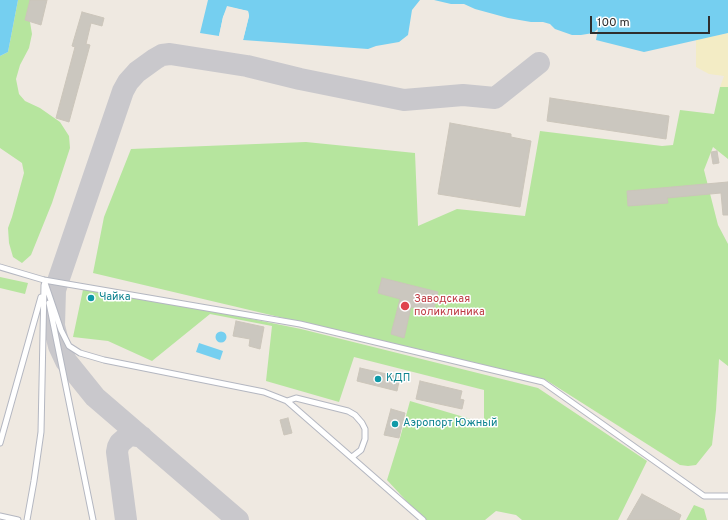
<!DOCTYPE html>
<html>
<head>
<meta charset="utf-8">
<style>
	body { margin:0 }
	#map { position:relative; width:728px; height:520px; overflow:hidden; background:#efe9e1; font-family:Overpass,sans-serif }
	canvas { display:block }
	.scale { position:absolute; left:590px; top:16px; width:120px; height:18px; box-sizing:border-box; border:2px solid #2e2e2e; border-top:0; padding-left:5px; font-size:12px; line-height:14px; white-space:nowrap; color:#2e2e2e; -webkit-text-stroke:3px #fff; paint-order:stroke }
</style>
</head>
<body>
<div id="map">
<canvas width="728" height="520"></canvas>
<div class="scale">100 m</div>
</div>
<script>
const c = document.querySelector('canvas').getContext('2d');
c.lineJoin = 'round';
function fill(path, color) {
  c.fillStyle = color;
  c.fill(path, 'evenodd');
}
function toPath(rows) {
  const path = new Path2D();
  for (const r of rows) {
    if (r.length === 3) {
      path.moveTo(r[0] + r[2], r[1]);
      path.arc(r[0], r[1], r[2], 0, 2 * Math.PI);
      continue;
    }
    path.moveTo(r[0], r[1]);
    for (let i = 2; i < r.length; i += 2) path.lineTo(r[i], r[i + 1]);
  }
  return path;
}
function trace(path, color, width, dash) {
  c.strokeStyle = color;
  c.lineWidth = width;
  c.lineCap = dash ? 'butt' : 'round';
  c.setLineDash(dash || []);
  c.stroke(path);
}
function drawText(font, color, halo, rows, align = 'center') {
  c.font = font + ' Overpass,sans-serif';
  c.lineWidth = 3;
  c.setLineDash([]);
  c.textBaseline = 'middle';
  c.strokeStyle = halo;
  c.fillStyle = color;
  for (const [text, x, y, turn = 0] of rows) {
    c.save();
    c.translate(x, y);
    c.rotate((+turn || 0) * Math.PI / 180);
    c.textAlign = isNaN(turn) ? turn : align;
    if (halo) c.strokeText(text, 0, 0);
    c.fillText(text, 0, 0);
    c.restore();
  }
}
const green = toPath([
	[18,0,31,0,28,10,32,34,29,48,20,65,16,79,19,94,25,101,40,108,60,122,69,136,70,148,52,203,31,255,22,263,13,257,9,243,8,228,12,217,24,173,22,163,0,148,0,56,8,52],
	[720,87,728,87,728,159,713,147,704,170,718,225,728,244,728,366,719,359,716,410,712,445,696,465,688,466,680,465,546,380,93,273,104,217,131,149,306,142,415,153,418,226,457,209,525,216,540,131,662,146,673,145,680,110,714,114],
	[0,277,28,283,25,294,0,288],
	[84,285,301,329,538,388,647,461,618,520,522,520,516,515,496,511,485,520,424,520,387,480,400,438,410,401,484,423,484,390,354,357,339,402,266,381,272,326,210,314,152,361,108,341,73,337],
	[694,505,704,509,707,520,686,520]
]);
const sand = toPath([
	[728,33,728,87,720,87,724,76,709,74,696,67,696,40]
]);
const water = toPath([
	[0,0,18,0,8,52,0,56],
	[208,0,420,0,412,10,408,35,399,42,376,46,368,49,243,40,249,16,248,11,228,7,223,17,219,36,200,33],
	[434,0,728,0,728,33,644,52,596,40,598,29,593,33,581,35,572,35,555,29,550,24,543,22,531,22,508,18,475,9,464,4,451,4],
	[221,337,5.5],
	[199,343,223,351,220,360,196,352]
]);
const pier = toPath([
	[227,6,248,11,249,16,243,40,241,39,247,16,246,12,229,9,225,17,221,36,219,36,223,17]
]);
const taxiway = toPath([
	[126,520,117,452,118,447,120,443,128,436,132,435,142,437],
	[238,520,95,397,66,361,59,346,54,326,55,290,123,91,128,82,137,72,155,59,162,55,170,54,247,66,300,79,404,100,463,95,495,98,539,63]
]);
const building = toPath([
	[30,0,47,0,41,25,25,20,30,0],
	[82,12,104,18,102,26,91,23,86,44,90,45,69,122,56,118,75,47,72,46,82,12],
	[550,98,669,116,666,139,547,121,550,98],
	[450,123,511,134,511,137,531,141,520,207,438,194,450,123],
	[717,151,719,163,713,164,711,152,717,151],
	[728,182,728,215,723,215,721,193,667,198,668,203,628,206,627,191,728,182],
	[382,278,438,292,433,312,411,307,404,338,391,334,400,299,378,293,382,278],
	[236,321,264,327,260,349,249,346,250,339,233,336,236,321],
	[360,368,400,377,397,391,357,381,360,368],
	[420,381,462,391,460,399,464,400,462,409,416,399,420,381],
	[391,409,405,413,399,438,384,435,391,409],
	[288,418,292,433,284,435,280,420,288,418],
	[642,494,681,515,679,520,627,520,642,494]
]);
const lane = toPath([
	[0,267,44,280,300,324,543,382,704,496,728,496],
	[44,280,61,330,69,346,80,353,104,360,264,392,287,401,423,520],
	[49,303,93,520],
	[287,401,296,398,348,411,355,415,362,423,365,429,365,439,361,450,352,457],
	[0,443,41,297],
	[0,516,18,520],
	[27,520,34,481,41,432,44,285]
]);
const markers = [
	[91,298,4,"#0f9aa8"],
	[405,306,5,"#e0444e"],
	[378,379,4,"#0f9aa8"],
	[395,424,4,"#0f9aa8"]
];
const cultureNames = [
	["Чайка",99,298],
	["КДП",386,379],
	["Аэропорт Южный",403,424]
];
const healthNames = [
	["Заводская",414,300],
	["поликлиника",414,313]
];
fill(green, '#b6e59e');
fill(sand, '#f3ecc5');
fill(water, '#75cff0');
fill(pier, '#efe9e1');
trace(taxiway, '#c9c8cc', 22);
fill(building, '#cbc7bf');
trace(building, '#cbc5ba', 1);
trace(lane, '#b4b7c1', 7);
trace(lane, '#fff', 5);
for (const [x, y, r, color] of markers) {
  const dot = new Path2D();
  dot.arc(x, y, r, 0, 2 * Math.PI);
  c.fillStyle = color;
  c.fill(dot);
  trace(dot, '#fff', 1.5);
}
drawText('11px', '#0d838f', '#fff', cultureNames, 'left');
drawText('11px', '#be3a42', '#fff', healthNames, 'left');
</script>
</body>
</html>
